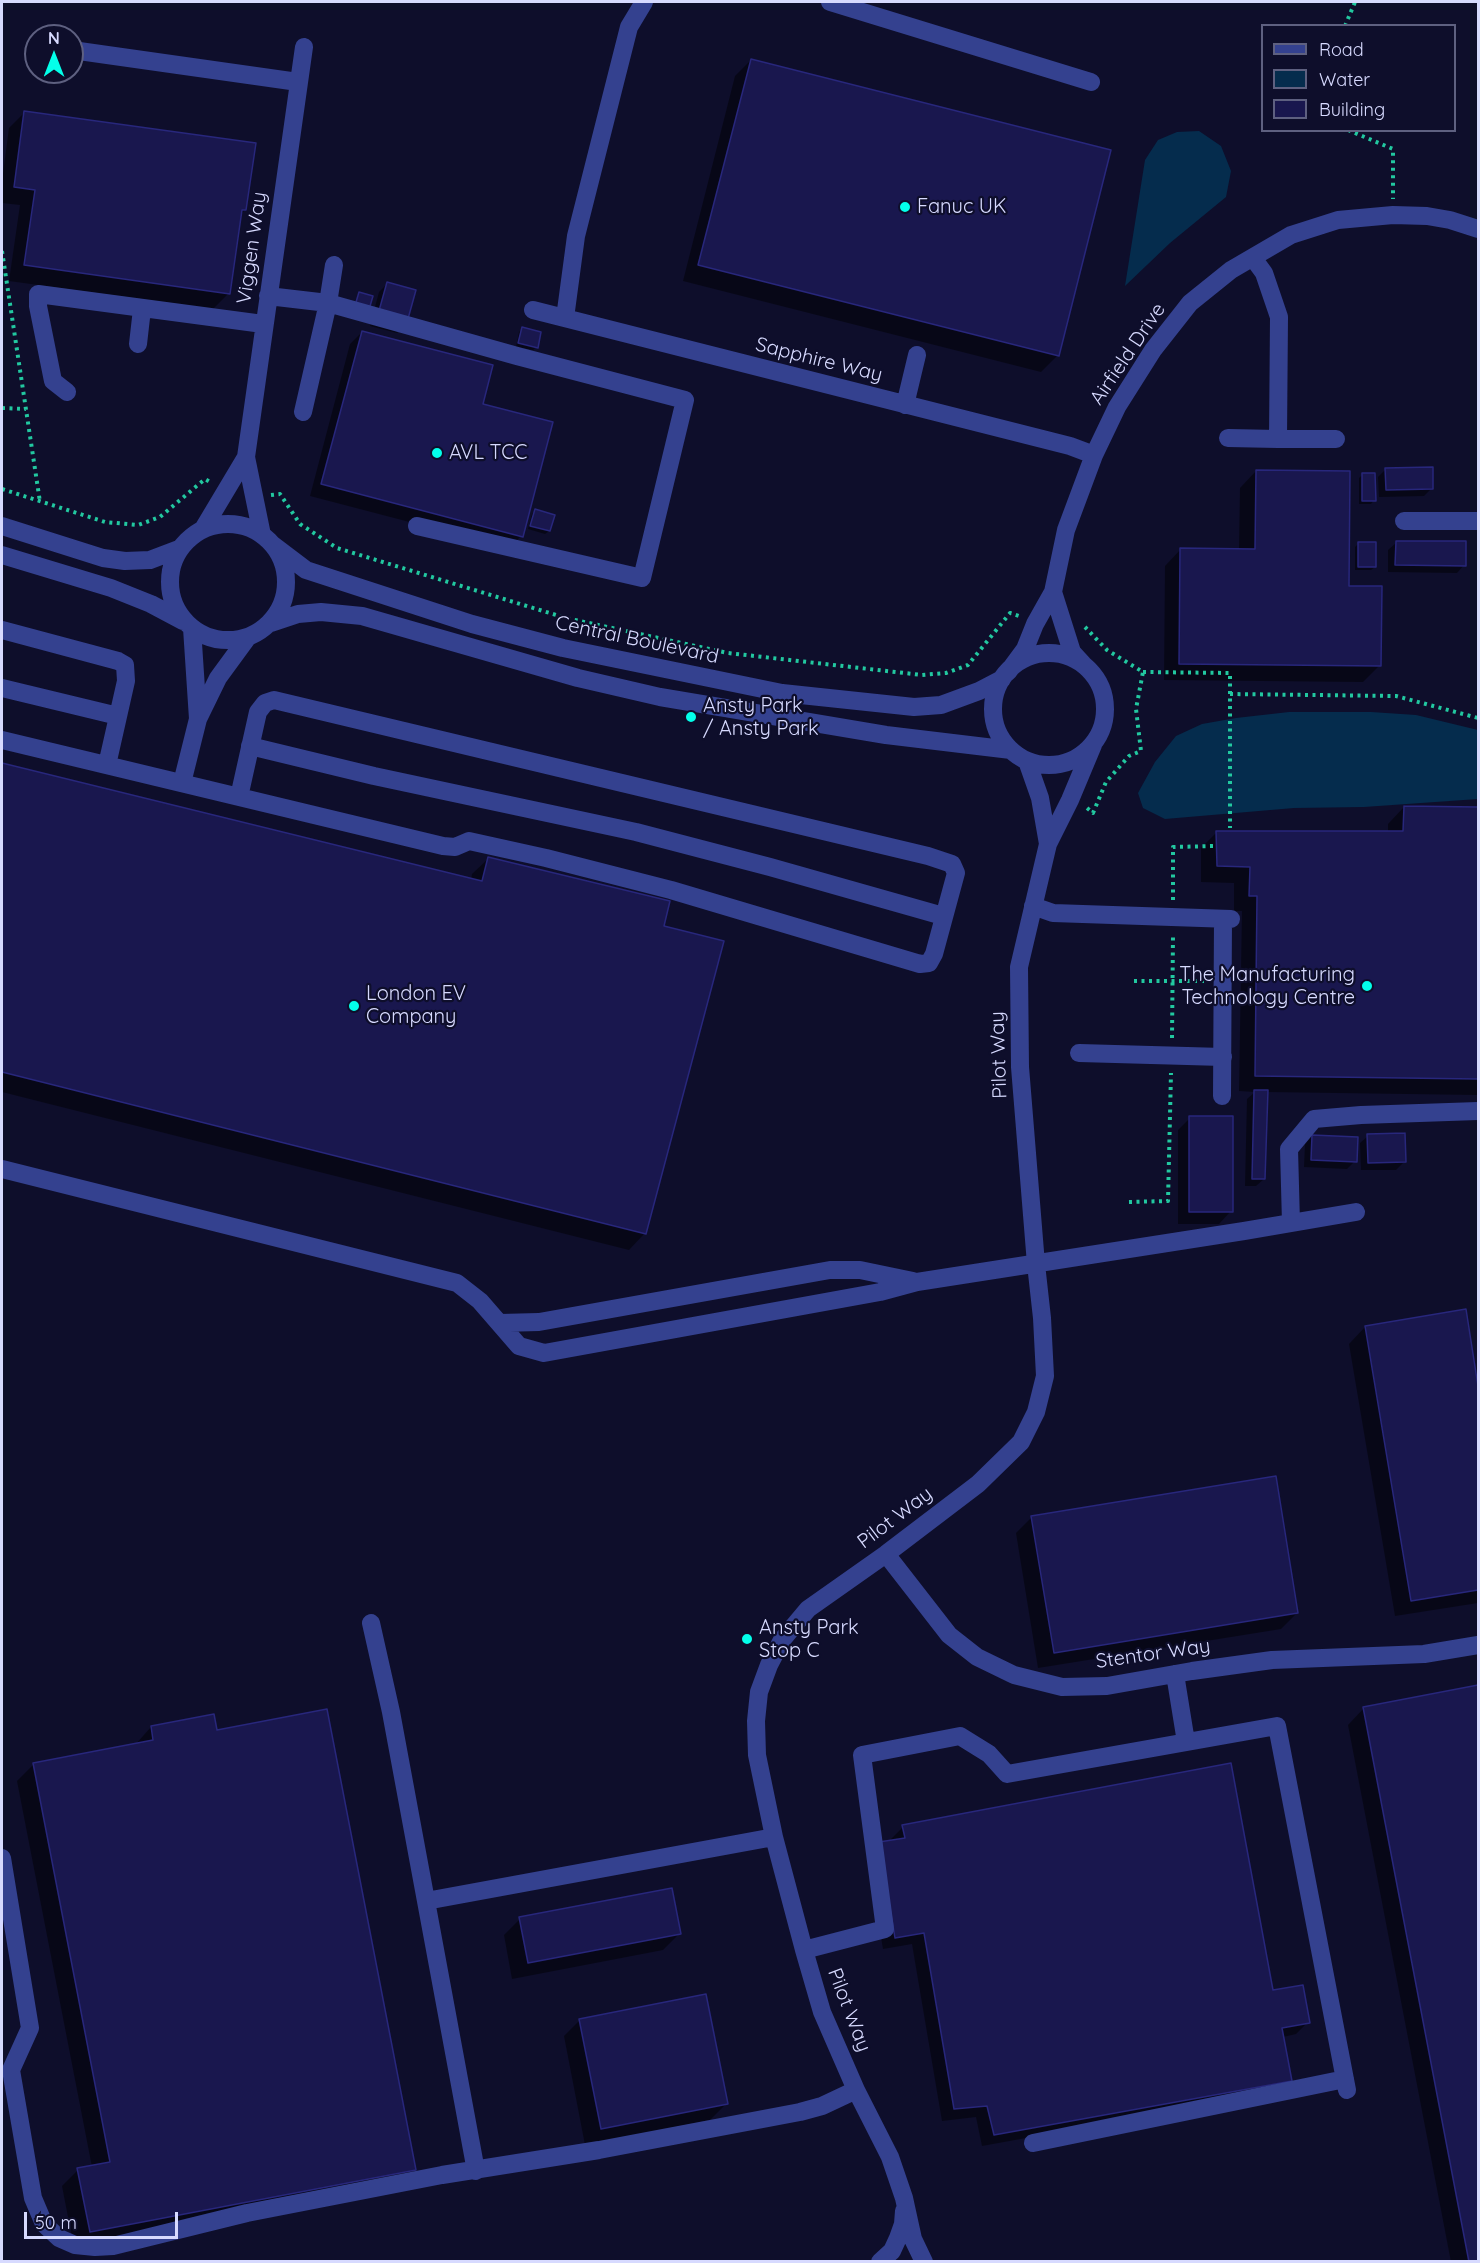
<!DOCTYPE html>
<html>
<head>
<meta charset="utf-8">
<style>
	body { margin:0 }
	#map { position:relative; width:1480px; height:2263px; overflow:hidden; background:#0e0e2b; font-family:Quicksand,sans-serif }
	canvas { display:block }
	.frame { position:absolute; inset:0; border:3px solid #d7daff; pointer-events:none }
	.legend { position:absolute; left:1261px; top:24px; width:195px; height:108px; box-sizing:border-box; background:#0e0e2b; border:2px solid #5e6080; margin:0; padding:8px 10px; list-style:none; font-size:18px; color:#d7daff }
	.legend li { display:flex; align-items:center; gap:12px; height:30px }
	.legend b { width:30px; border:2px solid #5e6080 }
	.north { position:absolute; left:24px; top:24px; width:60px; height:60px; box-sizing:border-box; background:#0e0e2b; border:2px solid #5e6080; border-radius:50%; rotate:0deg; font-size:16px; font-weight:700; line-height:24px; text-align:center; color:#d7daff }
	.north::after { content:''; display:block; margin:auto; width:21px; height:27px; background:#03ffea; clip-path:polygon(50% 0,100% 100%,50% 72%,0 100%) }
	.scale { position:absolute; left:24px; top:2212px; width:154px; height:27px; box-sizing:border-box; border:3px solid #d7daff; border-top:0; padding-left:8px; font-size:18px; line-height:21px; white-space:nowrap; color:#d7daff; -webkit-text-stroke:4px #0e0e2b; paint-order:stroke }
</style>
</head>
<body>
<div id="map">
<canvas width="1480" height="2263"></canvas>
<div class="frame"></div>
<ul class="legend">
<li><b style="height:8px;background:#34418f"></b>Road</li>
<li><b style="height:16px;background:#052c4d"></b>Water</li>
<li><b style="height:16px;background:#19174e"></b>Building</li>
</ul>
<div class="north">N</div>
<div class="scale">50 m</div>
</div>
<script>
const c = document.querySelector('canvas').getContext('2d');
c.lineJoin = 'round';
function fill(path, color) {
  c.fillStyle = color;
  c.fill(path, 'evenodd');
}
function toPath(rows) {
  const path = new Path2D();
  for (const r of rows) {
    if (r.length === 3) {
      path.moveTo(r[0] + r[2], r[1]);
      path.arc(r[0], r[1], r[2], 0, 2 * Math.PI);
      continue;
    }
    path.moveTo(r[0], r[1]);
    for (let i = 2; i < r.length; i += 2) path.lineTo(r[i], r[i + 1]);
  }
  return path;
}
function trace(path, color, width, dash) {
  c.strokeStyle = color;
  c.lineWidth = width;
  c.lineCap = dash ? 'butt' : 'round';
  c.setLineDash(dash || []);
  c.stroke(path);
}
function drawText(font, color, halo, rows, align = 'center') {
  c.font = font + ' Quicksand,sans-serif';
  c.lineWidth = 4.5;
  c.setLineDash([]);
  c.textBaseline = 'middle';
  c.strokeStyle = halo;
  c.fillStyle = color;
  for (const [text, x, y, turn = 0] of rows) {
    c.save();
    c.translate(x, y);
    c.rotate((+turn || 0) * Math.PI / 180);
    c.textAlign = isNaN(turn) ? turn : align;
    if (halo) c.strokeText(text, 0, 0);
    c.fillText(text, 0, 0);
    c.restore();
  }
}
const water = toPath([
	[1199,131,1221,146,1231,171,1226,197,1170,243,1125,286,1145,160,1158,140,1177,132],
	[1289,712,1371,712,1416,715,1478,730,1478,799,1364,807,1294,808,1165,819,1143,808,1138,793,1155,762,1176,736,1202,724,1236,718]
]);
const shadow = toPath([
	[751,60,1109,151,1057,356,1041,372,683,281,735,76],
	[25,112,245,210,240,215,229,293,213,309,9,281,20,205,2,203,2,181,9,128],
	[387,284,405,326,397,333,370,326,379,292],
	[523,329,536,347,533,350,516,347,519,332],
	[362,332,481,405,521,536,509,548,310,496,350,344],
	[1386,469,1432,488,1424,496,1379,497,1378,477],
	[1256,471,1348,587,1380,665,1363,682,1164,680,1165,566,1181,549,1239,550,1240,488],
	[1362,475,1374,500,1371,504,1359,504,1359,478],
	[535,511,549,531,545,534,528,529,532,514],
	[1396,543,1464,565,1457,573,1388,572,1388,550],
	[1358,544,1375,567,1371,570,1355,570,1355,547],
	[2,765,471,880,472,874,489,858,662,927,645,1233,629,1250,2,1092],
	[1404,807,1478,808,1478,1095,1266,1092,1264,1179,1256,1186,1245,1186,1247,1099,1255,1092,1239,1091,1242,911,1234,911,1234,883,1201,882,1201,848,1217,832,1388,833,1388,824],
	[1190,1118,1231,1211,1219,1224,1178,1224,1178,1130],
	[1312,1136,1355,1161,1347,1169,1304,1167,1305,1144],
	[1368,1136,1404,1162,1396,1170,1361,1170,1360,1143],
	[1464,1311,1478,1395,1478,1603,1395,1616,1349,1344,1365,1327],
	[1032,1517,1297,1613,1281,1629,1038,1668,1016,1533],
	[1478,1686,1478,2262,1451,2262,1348,1725,1364,1708],
	[151,1727,216,1732,414,2169,398,2185,74,2248,62,2186,78,2170,92,2167,17,1781,33,1765,135,1745],
	[903,1827,1272,1992,1308,2022,1296,2034,1283,2037,1279,2092,982,2146,976,2117,942,2121,912,1944,883,1949,867,1856,891,1842,891,1839],
	[520,1919,680,1933,663,1950,512,1979,504,1935],
	[580,2020,726,2104,710,2120,585,2145,564,2036]
]);
const building = toPath([
	[751,59,1111,150,1059,356,698,265,751,59],
	[24,111,256,143,246,210,242,210,230,294,24,265,35,190,14,187,24,111],
	[387,282,416,290,406,326,377,318,387,282],
	[359,292,373,296,368,313,354,309,359,292],
	[522,327,541,332,538,348,518,343,522,327],
	[362,331,493,365,483,404,553,422,523,537,321,484,362,331],
	[1433,467,1433,489,1386,490,1385,468,1433,467],
	[1256,470,1350,471,1349,586,1382,586,1381,666,1179,664,1180,548,1255,549,1256,470],
	[1362,473,1375,473,1376,501,1362,501,1362,473],
	[535,509,555,515,550,531,530,526,535,509],
	[1396,541,1466,541,1466,566,1395,565,1396,541],
	[1358,542,1376,542,1376,567,1358,567,1358,542],
	[2,763,482,881,488,857,670,901,664,926,724,941,646,1234,2,1072,2,763],
	[1404,806,1478,807,1478,1079,1255,1076,1257,896,1249,896,1250,867,1217,866,1216,831,1403,831,1404,806],
	[1254,1090,1268,1090,1265,1179,1252,1179,1254,1090],
	[1189,1116,1233,1116,1233,1212,1189,1212,1189,1116],
	[1405,1133,1406,1162,1368,1163,1367,1134,1405,1133],
	[1312,1135,1358,1137,1357,1162,1311,1160,1312,1135],
	[1466,1309,1478,1386,1478,1590,1411,1601,1365,1326,1466,1309],
	[1276,1476,1298,1613,1054,1653,1031,1516,1276,1476],
	[1478,1685,1478,2262,1469,2262,1363,1707,1478,1685],
	[327,1709,416,2170,90,2232,77,2168,110,2162,33,1763,153,1740,151,1726,214,1714,217,1730,327,1709],
	[1231,1763,1273,1990,1303,1985,1310,2023,1282,2028,1292,2081,994,2135,987,2106,954,2109,924,1933,895,1938,879,1842,905,1838,902,1825,1231,1763],
	[672,1888,681,1934,528,1963,519,1917,672,1888],
	[706,1994,728,2104,601,2129,579,2019,706,1994]
]);
const path = toPath([
	[1345,26,1355,2],
	[1348,130,1393,149,1393,199],
	[2,251,40,502],
	[2,408,26,409],
	[2,489,105,522,138,525,160,517,205,479,210,482],
	[271,495,280,494,300,524,337,548,566,618,728,653,922,675,946,673,968,665,1010,613,1019,616],
	[1085,627,1107,650,1143,672,1136,709,1141,751,1129,756,1106,782,1093,813,1087,808],
	[1143,672,1230,673,1230,828],
	[1230,694,1396,696,1478,718],
	[1173,900,1173,847,1214,846],
	[1134,981,1204,981],
	[1172,1038,1173,935],
	[1129,1202,1168,1201,1171,1073]
]);
const minor = toPath([
	[830,2,1091,82],
	[72,50,298,82],
	[1253,258,1264,273,1279,317,1278,439,1336,439],
	[268,296,328,303,517,356,685,400,642,578,417,526],
	[533,310,1070,446,1094,455],
	[565,318,576,236,629,27,644,2],
	[138,344,142,309],
	[67,392,53,381,38,306,38,294,263,324],
	[905,405,917,355],
	[303,412,328,303,334,265],
	[1228,438,1278,439],
	[1404,521,1478,521],
	[228,582,58],
	[2,526,103,558,125,561,150,560,179,549],
	[203,529,246,457],
	[262,535,246,457,304,47],
	[273,545,306,570,472,624,563,648,782,693,914,707,941,705,979,691,1002,679],
	[2,555,111,588,151,604,183,621],
	[1053,592,1072,652,1083,664],
	[271,623,298,614,321,612,362,616,578,678,660,697,886,735,1011,750],
	[192,628,198,719,218,678,248,637],
	[2,630,118,661,125,665,126,681,107,765],
	[1049,709,56],
	[1008,672,1025,649,1035,624,1053,592,1066,530,1094,455,1117,407,1153,350,1190,303,1231,270,1291,235,1338,220,1393,215,1427,216,1450,220,1478,229],
	[2,688,118,716],
	[2,740,443,846,455,847,469,841,546,858,671,890,920,964,929,963,934,954,956,873,952,864,928,856,274,700,265,703,258,712,239,797],
	[250,746,374,776,636,832,770,867,943,916],
	[1027,761,1040,798,1048,844],
	[182,783,198,719],
	[1033,906,1053,913,1231,919],
	[1079,1053,1223,1057],
	[1222,1096,1223,919],
	[2,1169,457,1283,480,1301,519,1346,544,1353,880,1292,917,1282,1244,1231,1356,1212],
	[1291,1223,1289,1149,1314,1119,1361,1115,1478,1111],
	[500,1323,539,1322,830,1270,860,1270,913,1281],
	[886,1554,949,1635,977,1657,1014,1675,1062,1687,1107,1686,1192,1671,1272,1660,1424,1654,1478,1645],
	[371,1623,391,1712,476,2171],
	[1175,1674,1186,1742],
	[2,1858,30,2028,11,2070,33,2198,44,2224,59,2238,75,2245,95,2247,113,2246,247,2213,442,2175,599,2150,800,2112,822,2106,856,2090],
	[426,1901,774,1837],
	[804,1950,885,1929,862,1755,960,1736,989,1754,1007,1774,1277,1726,1347,2090],
	[1033,2143,1345,2079],
	[880,2262,892,2251,898,2238,903,2224,904,2211],
	[924,2262,913,2239,904,2198,890,2157,856,2090,822,2012,804,1950,774,1837,757,1755,756,1721,759,1692,769,1665,782,1640,808,1609,886,1554,978,1484,1021,1442,1036,1412,1045,1376,1042,1318,1036,1264,1020,1067,1019,967,1048,844,1070,800,1093,745]
]);
const markers = [
	[905,207,6,"#03ffea"],
	[437,453,6,"#03ffea"],
	[691,717,6,"#03ffea"],
	[1367,986,6,"#03ffea"],
	[354,1006,6,"#03ffea"],
	[747,1639,6,"#03ffea"]
];
const poiNames = [
	["Fanuc UK",917,207],
	["AVL TCC",449,453],
	["Ansty Park",703,706],
	["/ Ansty Park",703,729],
	["The Manufacturing",1355,975,"right"],
	["Technology Centre",1355,998,"right"],
	["London EV",366,994],
	["Company",366,1017],
	["Ansty Park",759,1628],
	["Stop C",759,1651]
];
const streetNames = [
	["Viggen Way",252,248,-82],
	["Airfield Drive",1128,354,-56],
	["Sapphire Way",819,360,14],
	["Central Boulevard",637,640,12],
	["Pilot Way",999,1055,-92],
	["Pilot Way",895,1518,-37],
	["Stentor Way",1153,1654,-8],
	["Pilot Way",849,2010,69]
];
fill(water, '#052c4d');
fill(shadow, '#0007');
fill(building, '#19174e');
trace(building, '#28277c', 1.5);
trace(path, '#22c8a0', 4, [3, 4.5]);
trace(minor, '#34418f', 18);
for (const [x, y, r, color] of markers) {
  const dot = new Path2D();
  dot.arc(x, y, r, 0, 2 * Math.PI);
  c.fillStyle = color;
  c.fill(dot);
  trace(dot, '#0e0e2b', 2);
}
drawText('20px', '#d7daff', '#0e0e2b', poiNames, 'left');
drawText('20px', '#d7daff', '#0e0e2b', streetNames);
</script>
</body>
</html>
